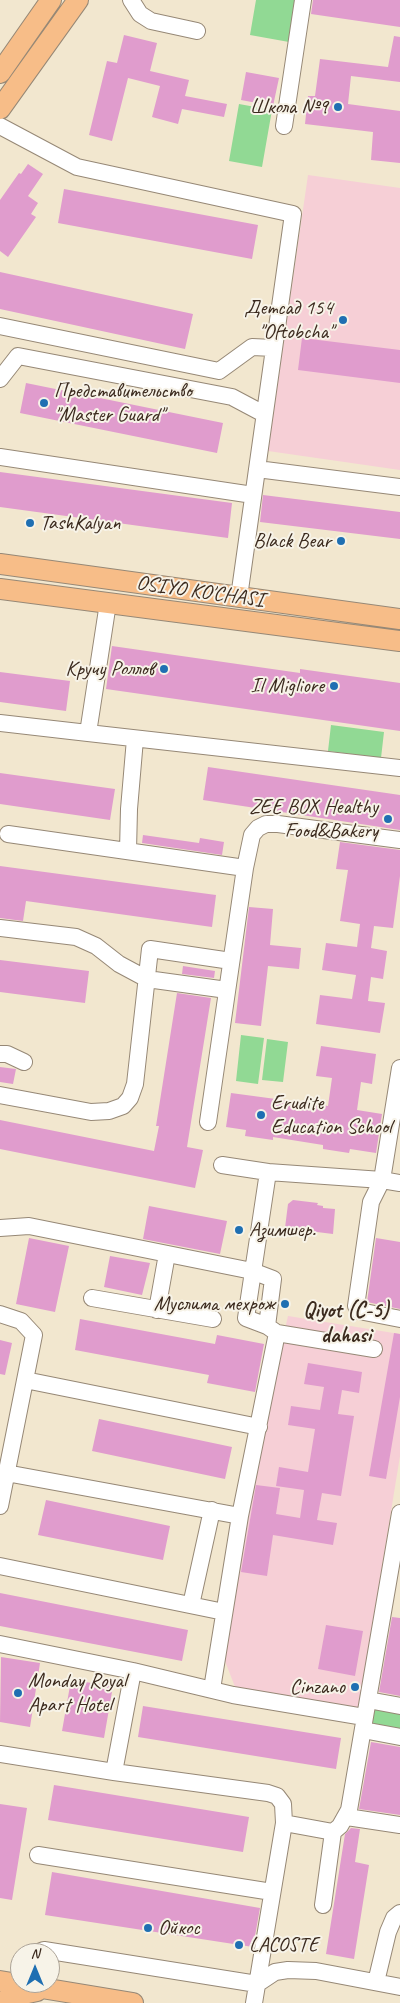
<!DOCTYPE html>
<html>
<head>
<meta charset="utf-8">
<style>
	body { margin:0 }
	#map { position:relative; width:400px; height:2003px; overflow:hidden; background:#f2e7cf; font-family:Caveat,sans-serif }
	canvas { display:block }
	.north { position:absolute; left:10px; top:1943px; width:50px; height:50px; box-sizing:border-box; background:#f7f3e8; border:1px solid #aca397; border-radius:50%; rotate:0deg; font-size:14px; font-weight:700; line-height:20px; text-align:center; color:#3b2a1e }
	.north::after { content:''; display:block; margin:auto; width:18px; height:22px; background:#1f6fb2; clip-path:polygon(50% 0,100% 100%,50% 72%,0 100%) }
</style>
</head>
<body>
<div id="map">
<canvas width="400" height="2003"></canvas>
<div class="north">N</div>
</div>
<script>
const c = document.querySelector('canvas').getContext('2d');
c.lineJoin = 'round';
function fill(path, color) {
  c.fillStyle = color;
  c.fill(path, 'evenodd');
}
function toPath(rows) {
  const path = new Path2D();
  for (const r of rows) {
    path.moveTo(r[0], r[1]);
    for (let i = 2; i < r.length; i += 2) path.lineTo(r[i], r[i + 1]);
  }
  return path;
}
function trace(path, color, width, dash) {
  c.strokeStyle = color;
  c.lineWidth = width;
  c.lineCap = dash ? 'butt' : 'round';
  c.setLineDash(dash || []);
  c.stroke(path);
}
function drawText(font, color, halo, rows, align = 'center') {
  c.font = font + ' Caveat,sans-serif';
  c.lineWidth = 4;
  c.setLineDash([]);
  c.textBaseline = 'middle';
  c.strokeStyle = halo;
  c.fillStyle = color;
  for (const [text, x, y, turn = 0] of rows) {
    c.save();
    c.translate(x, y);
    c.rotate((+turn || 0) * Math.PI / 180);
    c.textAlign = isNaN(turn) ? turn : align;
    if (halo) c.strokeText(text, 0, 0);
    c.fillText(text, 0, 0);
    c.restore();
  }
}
const built = toPath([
	[308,175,400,188,400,470,268,451],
	[288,1316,400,1334,400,1456,358,1714,237,1692,223,1656,247,1490]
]);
const green = toPath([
	[256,0,297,0,289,42,250,35],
	[239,104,272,110,262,167,229,161],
	[331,725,384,732,381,758,328,751],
	[241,1035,264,1038,258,1084,236,1081],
	[267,1039,288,1042,283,1082,262,1080],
	[373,1705,400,1710,400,1733,369,1728]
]);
const building = toPath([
	[313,0,400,0,400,27,311,14],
	[124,35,157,43,150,71,189,80,185,96,227,104,224,117,182,109,178,124,152,117,160,86,128,78,112,141,89,135,107,61,117,63],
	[394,36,400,37,400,82,351,76,348,104,400,111,400,163,371,160,373,132,305,124,308,96,315,96,320,59,388,67],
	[246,72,279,78,273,106,241,100],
	[28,164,43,174,28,196,38,203,31,214,36,217,8,257,0,251,0,200,19,173,21,174],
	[64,189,258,225,252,259,58,223],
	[0,272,193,314,185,349,0,309],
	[302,338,400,350,400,383,298,370],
	[26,383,223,423,217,453,20,413],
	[0,472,232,503,228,538,0,507],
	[263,495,400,512,400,539,260,522],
	[112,646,300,673,300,669,400,683,400,731,106,689],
	[0,672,70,681,66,711,0,702],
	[208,767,400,795,400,830,203,800],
	[0,773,115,789,110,820,0,804],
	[143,835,199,843,200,838,224,842,222,855,142,843],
	[340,842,400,850,400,876,393,928,374,926,371,948,387,951,383,979,371,977,368,1001,385,1003,380,1033,316,1024,320,995,352,999,356,975,322,970,326,943,357,947,360,924,340,921,348,870,336,869],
	[0,866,216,895,212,927,26,901,23,921,0,918],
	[249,907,273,909,270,945,301,948,299,969,268,966,261,1026,235,1023],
	[0,960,89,971,85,1003,0,992],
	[183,966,215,971,214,978,182,974],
	[177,993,211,998,187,1147,203,1150,195,1188,0,1149,0,1120,154,1151,159,1126,156,1126],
	[321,1046,376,1054,372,1084,361,1082,357,1110,382,1114,376,1153,350,1149,349,1153,323,1149,323,1145,273,1137,273,1140,245,1136,246,1130,226,1127,231,1093,328,1106,332,1078,316,1076],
	[0,1067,16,1069,13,1084,0,1082],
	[293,1200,318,1203,317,1205,323,1206,323,1208,335,1209,333,1234,285,1228,288,1204],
	[149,1206,227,1221,220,1254,143,1239],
	[29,1238,69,1246,55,1312,16,1304],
	[376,1238,400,1242,400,1309,367,1302],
	[110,1256,150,1263,142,1295,104,1287],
	[80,1319,215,1344,217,1335,264,1344,255,1392,207,1383,209,1375,75,1350],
	[394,1333,400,1334,400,1397,386,1479,369,1476],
	[0,1340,12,1343,5,1375,0,1374],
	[308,1363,362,1372,359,1393,342,1390,338,1414,354,1416,341,1496,322,1493,317,1520,337,1523,333,1545,273,1535,267,1576,241,1572,256,1485,280,1488,276,1514,300,1518,304,1490,276,1486,279,1467,308,1472,315,1429,288,1425,291,1406,320,1410,324,1387,304,1384],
	[99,1419,232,1447,225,1479,92,1451],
	[46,1500,170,1526,163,1560,38,1535],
	[0,1593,188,1630,182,1661,0,1626],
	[392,1617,400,1618,400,1696,379,1692],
	[326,1625,363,1631,355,1676,318,1669],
	[1,1657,40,1663,30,1727,0,1722],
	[71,1680,113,1686,104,1738,62,1731],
	[143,1706,341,1738,336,1769,138,1737],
	[371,1742,400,1747,400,1815,359,1809],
	[54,1785,249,1817,243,1852,48,1820],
	[0,1804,27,1808,12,1900,0,1898],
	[351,1828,360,1829,355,1862,369,1865,354,1959,326,1954,345,1834],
	[52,1872,260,1908,253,1947,45,1915]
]);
const minor = toPath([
	[131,0,140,14,151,21,197,31],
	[0,126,77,167,293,214,239,597],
	[284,126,303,0],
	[0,326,219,371,252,347,274,348],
	[0,379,18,356,232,397,264,414],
	[0,457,253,495],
	[257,469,400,487],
	[108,603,88,733,400,768],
	[0,723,88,733],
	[8,834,245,868],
	[128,851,129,809,135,739],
	[0,928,76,937,96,946,119,964,147,979,227,990],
	[0,1054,7,1054,24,1062],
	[400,1068,382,1180,371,1202,356,1306,359,1311,400,1319],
	[0,1095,91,1112,109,1111,123,1106,130,1098,135,1084,150,949,231,961],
	[208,1122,245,868,252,835,258,828,266,824,278,824,400,840],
	[222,1165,268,1172],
	[0,1228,29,1226,252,1271,273,1279,267,1326],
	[92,1298,213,1319],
	[157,1310,167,1254],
	[0,1314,21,1321,34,1335,0,1506],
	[277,1333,374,1349],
	[25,1380,259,1427],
	[6,1473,240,1516],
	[0,1566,224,1612],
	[191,1605,212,1510],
	[0,1644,133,1671,233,1695,364,1717],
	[212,1689,240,1516,277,1333,267,1326,246,1318,268,1172,382,1180,400,1183],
	[368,1700,400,1706],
	[363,1730,400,1737],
	[0,1754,114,1772,268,1793,277,1796,283,1804,284,1823],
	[114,1772,133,1671],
	[347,1817,400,1825],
	[38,1855,272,1892],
	[323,1905,333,1832],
	[36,1953,44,1950,257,1984,275,1972,288,1970,316,1971,400,1987],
	[376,1982,388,1932,394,1918,400,1913],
	[254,2003,284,1823,333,1832,340,1826,349,1810,400,1513]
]);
const major = toPath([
	[0,73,51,0],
	[0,109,78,0],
	[0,564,400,619],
	[0,589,400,641],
	[0,1981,133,2003],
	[0,2003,14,1996,37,1991]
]);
const markers = [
	[338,107,5,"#1f6fb2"],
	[343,320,5,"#1f6fb2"],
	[44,403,5,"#1f6fb2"],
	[30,523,5,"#1f6fb2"],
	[341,541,5,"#1f6fb2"],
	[164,669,5,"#1f6fb2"],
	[334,686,5,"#1f6fb2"],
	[388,819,5,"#1f6fb2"],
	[261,1115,5,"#1f6fb2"],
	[239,1230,5,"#1f6fb2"],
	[285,1304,5,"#1f6fb2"],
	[355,1687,5,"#1f6fb2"],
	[18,1693,5,"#1f6fb2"],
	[148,1928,5,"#1f6fb2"],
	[239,1945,5,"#1f6fb2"]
];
const poiNames = [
	["Школа №9",328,107],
	["Детсад 154",333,308],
	["\"Oftobcha\"",333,332],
	["Представительство",54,391,"left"],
	["\"Master Guard\"",54,415,"left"],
	["TashKalyan",40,523,"left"],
	["Black Bear",331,541],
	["Кручу Роллов",154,669],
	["Il Migliore",324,686],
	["ZEE BOX Healthy",378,807],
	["Food&Bakery",378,831],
	["Erudite",271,1103,"left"],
	["Education School",271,1127,"left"],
	["Азимшер.",249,1230,"left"],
	["Муслима мехрож",275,1304],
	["Monday Royal",28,1681,"left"],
	["Apart Hotel",28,1705,"left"],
	["Cinzano",345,1687],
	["Ойкос",158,1928,"left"],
	["LACOSTE",249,1945,"left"]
];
const streetNames = [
	["OSIYO KO'CHASI",200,592,8]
];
const neighbourhoodNames = [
	["Qiyot (C-5)",346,1311],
	["dahasi",346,1336]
];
fill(built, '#f6cfd6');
fill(green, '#91d994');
fill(building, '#e09ccd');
trace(minor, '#968876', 18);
trace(major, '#968876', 22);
trace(minor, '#fff', 16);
trace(major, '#f7bd88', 20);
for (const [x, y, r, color] of markers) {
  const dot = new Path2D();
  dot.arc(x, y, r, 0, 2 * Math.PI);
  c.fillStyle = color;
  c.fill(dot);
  trace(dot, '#f7f3e8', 2);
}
drawText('21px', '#3b2a1e', '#f7f3e8', poiNames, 'right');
drawText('21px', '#3b2a1e', '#f7f3e8', streetNames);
drawText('bold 22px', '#3b2a1e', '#f7f3e8', neighbourhoodNames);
</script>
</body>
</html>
